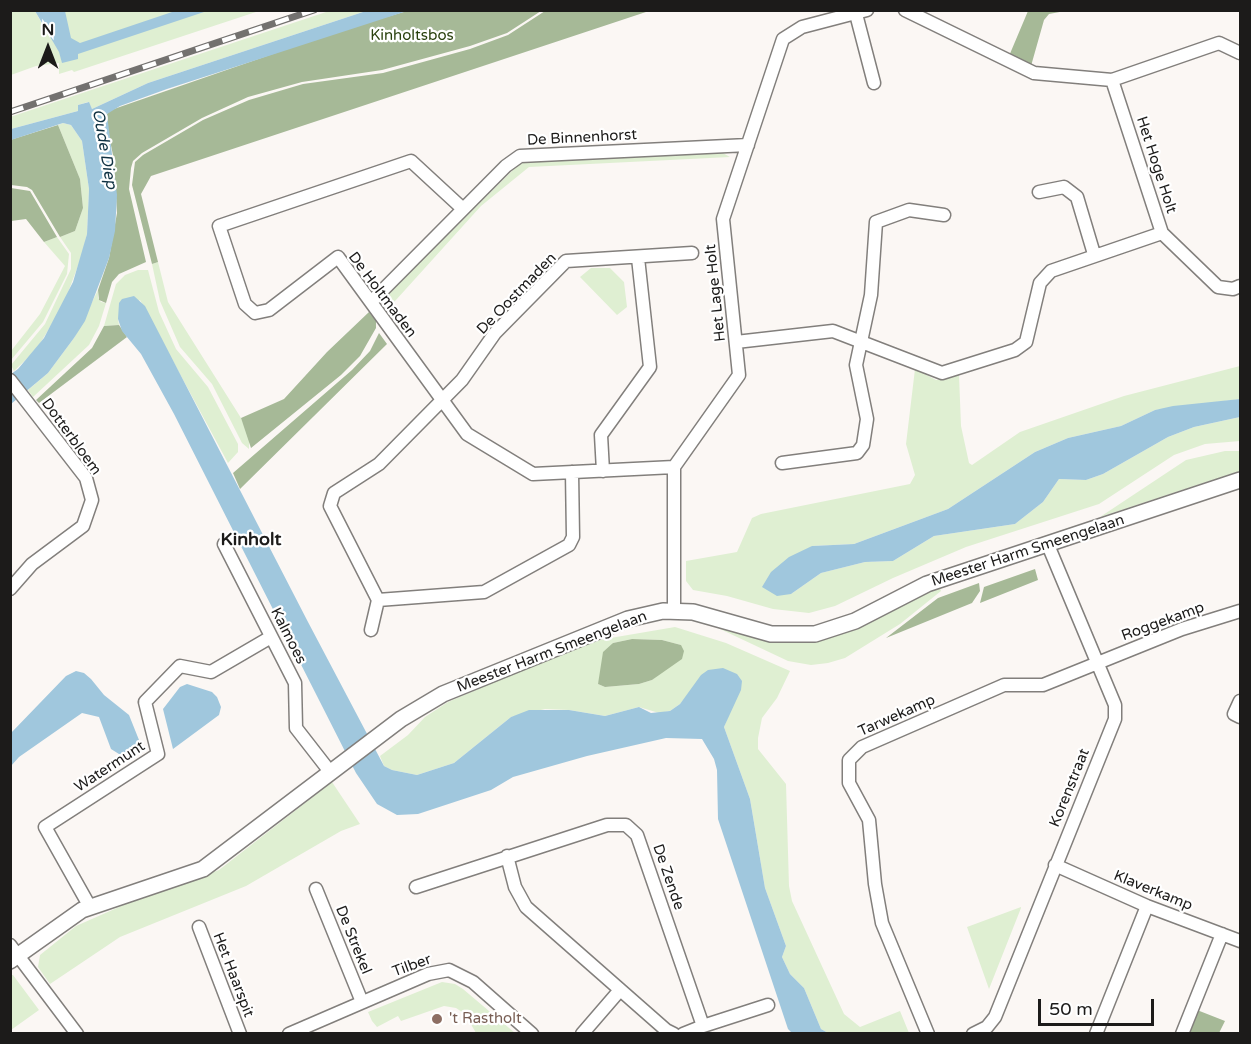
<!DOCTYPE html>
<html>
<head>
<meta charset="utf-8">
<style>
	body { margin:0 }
	#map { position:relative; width:1251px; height:1044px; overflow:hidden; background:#fbf7f4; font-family:"Varela Round",sans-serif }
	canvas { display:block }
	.frame { position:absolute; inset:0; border:12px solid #1c1b1a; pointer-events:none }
	.north { position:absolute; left:18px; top:18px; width:60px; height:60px; -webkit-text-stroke:4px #fff; paint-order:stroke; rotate:0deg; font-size:16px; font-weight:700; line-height:24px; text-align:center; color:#1c1b1a }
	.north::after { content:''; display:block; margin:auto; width:21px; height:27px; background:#1c1b1a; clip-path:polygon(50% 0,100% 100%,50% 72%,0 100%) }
	.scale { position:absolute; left:1038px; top:999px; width:116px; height:27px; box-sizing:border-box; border:3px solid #1c1b1a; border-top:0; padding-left:8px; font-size:18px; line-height:21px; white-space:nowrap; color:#1c1b1a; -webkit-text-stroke:4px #fff; paint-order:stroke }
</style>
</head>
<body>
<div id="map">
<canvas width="1251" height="1044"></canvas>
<div class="frame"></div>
<div class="north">N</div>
<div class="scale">50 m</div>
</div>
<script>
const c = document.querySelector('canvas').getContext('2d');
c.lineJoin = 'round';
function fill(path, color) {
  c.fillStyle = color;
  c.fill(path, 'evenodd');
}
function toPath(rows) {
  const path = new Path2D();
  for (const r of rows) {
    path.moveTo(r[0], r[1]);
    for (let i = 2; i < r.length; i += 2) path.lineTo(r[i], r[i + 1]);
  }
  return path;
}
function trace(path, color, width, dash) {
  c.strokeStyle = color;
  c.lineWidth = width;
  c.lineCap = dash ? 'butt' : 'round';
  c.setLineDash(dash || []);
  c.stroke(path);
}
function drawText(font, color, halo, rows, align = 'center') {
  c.font = font + ' "Varela Round",sans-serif';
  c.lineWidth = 4.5;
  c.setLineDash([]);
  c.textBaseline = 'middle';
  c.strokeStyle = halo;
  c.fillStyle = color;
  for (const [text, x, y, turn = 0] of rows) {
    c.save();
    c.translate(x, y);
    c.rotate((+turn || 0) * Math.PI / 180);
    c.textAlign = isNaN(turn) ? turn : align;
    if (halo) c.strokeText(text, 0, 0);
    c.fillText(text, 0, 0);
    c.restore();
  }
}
const green = toPath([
	[10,11,35,11,50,38,62,11,259,11,74,72,72,70,59,74,59,63,36,66,11,75],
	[329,11,366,11,148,83,92,109,88,102,78,105,78,111,11,129,10,117],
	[63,123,71,125,82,141,89,189,87,234,82,255,63,306,36,350,14,371,11,365,45,324,71,269,71,253,60,237,75,231,83,208,80,179,58,125],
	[721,152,730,157,529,167,481,206,386,311,386,296,519,164,526,161],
	[57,237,69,254,67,274,43,322,11,360,11,351,40,314,65,266,44,242],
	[158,262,168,302,241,418,249,438,249,449,242,443,212,384,180,347,160,301,152,264],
	[591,268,610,268,624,282,627,307,617,315,580,277],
	[138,270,148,270,159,312,176,349,208,387,238,444,238,452,228,463,140,300,118,319,119,325,104,326,116,284,125,275],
	[98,290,98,298,101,302,106,303,99,326,89,345,33,397,28,390,48,373,74,338],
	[1240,366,1240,399,1155,410,1121,426,1068,438,1035,452,948,509,854,544,812,546,791,594,821,573,865,562,893,561,934,536,1015,524,1043,502,1059,479,1086,480,1103,474,1168,437,1194,427,1240,417,1240,441,1205,444,1174,455,1099,504,966,547,893,578,835,606,809,613,773,609,727,596,693,590,686,581,686,561,737,552,752,518,761,514,910,484,915,475,906,444,915,369,936,380,959,375,961,426,969,463,972,465,1020,432,1124,396],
	[1225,451,1240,451,1240,471,1100,517,1186,460],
	[940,588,941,591,900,624,845,658,828,663,811,665,788,661,718,628,719,626,769,642,816,642,858,629,912,599],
	[675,627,726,643,790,671,777,698,762,718,758,738,758,749,786,784,789,886,792,901,844,1014,860,1027,900,1011,909,1033,828,1033,821,1029,804,988,790,974,782,957,786,946,765,888,750,799,724,727,730,712,690,692,680,704,670,711,659,713,639,707,605,716,569,710,545,709,511,717,454,763,417,775,392,770,384,766,380,756,408,735,425,717,448,702,587,642],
	[632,639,662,640,681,645,665,669,652,680,639,684,605,687,598,684,613,643],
	[332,782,360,824,341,831,246,886,120,937,50,984,38,967,40,955,76,926,135,900,219,870],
	[1021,907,1021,908,989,989,967,927],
	[11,975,13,975,39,1010,11,1030],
	[442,982,455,984,463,989,515,1033,476,1033,465,1014,456,1008,444,1006,401,1021,398,1016,377,1027,372,1021,368,1012]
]);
const forest = toPath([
	[407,11,541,11,507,33,470,46,382,70,302,82,248,97,202,118,142,153,133,161,131,168,129,189,146,262,119,274,112,282,106,303,99,300,98,290,109,258,117,213,114,160,106,121,107,114,111,110,339,31],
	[545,11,649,11,151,176,141,194,158,262,152,264,132,185,135,162,143,155,203,120,249,100,303,84,383,73,470,49,508,35],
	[1028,11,1065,11,1049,14,1044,20,1031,66,1009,56],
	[58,125,80,179,83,208,75,231,60,237,32,190,27,187,11,185,10,140],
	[11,188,30,191,57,237,44,242,26,219,11,221],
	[369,312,376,321,376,328,360,356,341,375,251,448,241,418,284,399,327,352],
	[119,325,127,337,39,403,36,400,92,348,104,326],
	[379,333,387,344,240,489,233,473,352,370,370,351],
	[1035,569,1038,580,980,603,984,587],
	[979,583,980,591,972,603,886,638,938,598],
	[632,639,662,640,681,645,684,651,682,659,652,680,639,684,605,687,598,684,603,652,613,643],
	[1197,1010,1225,1021,1219,1033,1187,1034]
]);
const water = toPath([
	[35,11,65,11,71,38,80,43,175,11,207,11,78,54,78,59,62,63,59,52],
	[366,11,407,11,167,89,120,106,107,114,117,195,115,231,109,258,85,321,74,338,48,373,11,404,11,374,18,369,44,338,73,282,87,234,89,189,82,141,71,125,63,123,11,140,11,129,78,111,78,105,89,102,92,109,148,83],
	[134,296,145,306,308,622,384,766,392,770,417,775,454,763,511,717,529,710,569,710,605,716,639,707,651,713,670,711,680,704,701,675,708,670,723,668,737,674,742,681,741,690,724,727,750,799,765,888,786,946,782,957,790,974,804,988,821,1029,828,1033,792,1033,788,1029,718,819,717,770,714,759,702,739,666,738,587,756,513,777,491,790,418,814,397,815,377,804,356,773,174,414,141,354,122,331,118,319,119,303,122,299],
	[1240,399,1240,417,1194,427,1168,437,1103,474,1086,480,1059,479,1043,502,1015,524,934,536,893,561,865,562,821,573,791,594,777,596,762,587,771,572,789,557,812,546,854,544,948,509,1035,452,1068,438,1121,426,1155,410,1173,406],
	[76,671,84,673,91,679,104,695,129,715,139,740,138,747,131,754,119,754,111,749,99,717,82,713,19,757,11,766,11,733,66,676],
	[187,684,212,692,217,697,221,707,219,715,173,749,163,709,180,687]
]);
const minor = toPath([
	[905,10,1034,73,1112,80,1219,43,1240,53],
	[856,14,874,83],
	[1112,80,1162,233,1218,287,1233,289,1240,286],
	[1039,192,1064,187,1077,197,1094,254],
	[463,209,411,161,219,226,245,304,255,313,269,310,338,257,467,434,533,474,674,467],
	[371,302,506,166,520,156,748,145],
	[736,342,833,331,942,373,1015,350,1026,342,1040,283,1051,271,1162,233],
	[10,380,86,478,92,500,83,526,32,564,10,589],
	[782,463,857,453,863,445,867,419,856,365,871,295,876,222,909,210,944,215],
	[603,471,601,435,650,367,638,258],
	[572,472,573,537,569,545,484,592,378,600,330,506,334,493,379,464,462,380,495,333,566,261,692,253],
	[224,544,295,683,296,728,331,773],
	[674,611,674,467,739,375,723,219,783,39,802,27,867,10],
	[371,630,378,600],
	[1240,701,1234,714,1240,717],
	[507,856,515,887,526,907,666,1030,674,1034],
	[1055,865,1147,906,1240,941],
	[416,887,607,825,626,825,637,835,703,1026,683,1034],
	[316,889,362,1002],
	[90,907,45,827,158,754,145,702,180,666,211,672,271,637],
	[199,927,240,1034],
	[10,945,77,1034],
	[703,1026,768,1005],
	[289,1034,428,974,449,970,473,982,532,1034],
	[582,1034,620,990],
	[928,1034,882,923,875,884,869,820,849,783,849,760,862,747,1004,685,1043,685,1182,629,1240,611],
	[973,1034,987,1027,995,1017,1115,719,1115,705,1048,545],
	[1096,1034,1147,906],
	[1182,1034,1222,934]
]);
const tertiary = toPath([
	[10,961,82,910,203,869,401,719,443,694,628,619,663,611,693,612,771,634,815,634,855,621,927,584,1240,480]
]);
const rail = toPath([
	[10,112,314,10]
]);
const markers = [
	[437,1019,6,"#8d6e63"]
];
const parkNames = [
	["Kinholtsbos",412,36]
];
const streetNames = [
	["De Binnenhorst",582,138,-3],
	["Het Hoge Holt",1156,165,72],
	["Het Lage Holt",716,293,-96],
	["De Oostmaden",517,294,-46],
	["De Holtmaden",382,295,53],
	["Dotterbloem",71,437,54],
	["Meester Harm Smeengelaan",1028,551,-18],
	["Roggekamp",1163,622,-20],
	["Kalmoes",288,636,63],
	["Meester Harm Smeengelaan",552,652,-21],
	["Tarwekamp",897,716,-24],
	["Watermunt",110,767,-33],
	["Korenstraat",1070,788,-68],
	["De Zende",668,877,71],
	["Klaverkamp",1153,891,22],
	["De Strekel",353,940,68],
	["Tilber",412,966,-20],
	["Het Haarspit",233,975,69]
];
const educationNames = [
	["'t Rastholt",449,1019]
];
const waterNames = [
	["Oude Diep",104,149,80]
];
const quarterNames = [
	["Kinholt",251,540]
];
fill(green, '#dfefd2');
fill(forest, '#a6b997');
fill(water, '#a0c7dd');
trace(minor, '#827f7c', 15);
trace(tertiary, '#827f7c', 18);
trace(minor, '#fff', 12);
trace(tertiary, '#fff', 15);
trace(rail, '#73716f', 7);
trace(rail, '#fff', 4.5, [14]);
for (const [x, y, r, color] of markers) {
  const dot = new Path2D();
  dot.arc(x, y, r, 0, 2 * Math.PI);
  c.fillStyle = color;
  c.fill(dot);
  trace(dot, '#fff', 2);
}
drawText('15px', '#2a410e', '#fff', parkNames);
drawText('15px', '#1c1b1a', '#fff', streetNames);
drawText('15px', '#785e54', '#fff', educationNames, 'left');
drawText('italic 16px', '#0f3142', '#fff', waterNames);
drawText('bold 18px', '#1c1b1a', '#fff', quarterNames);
</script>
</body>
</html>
